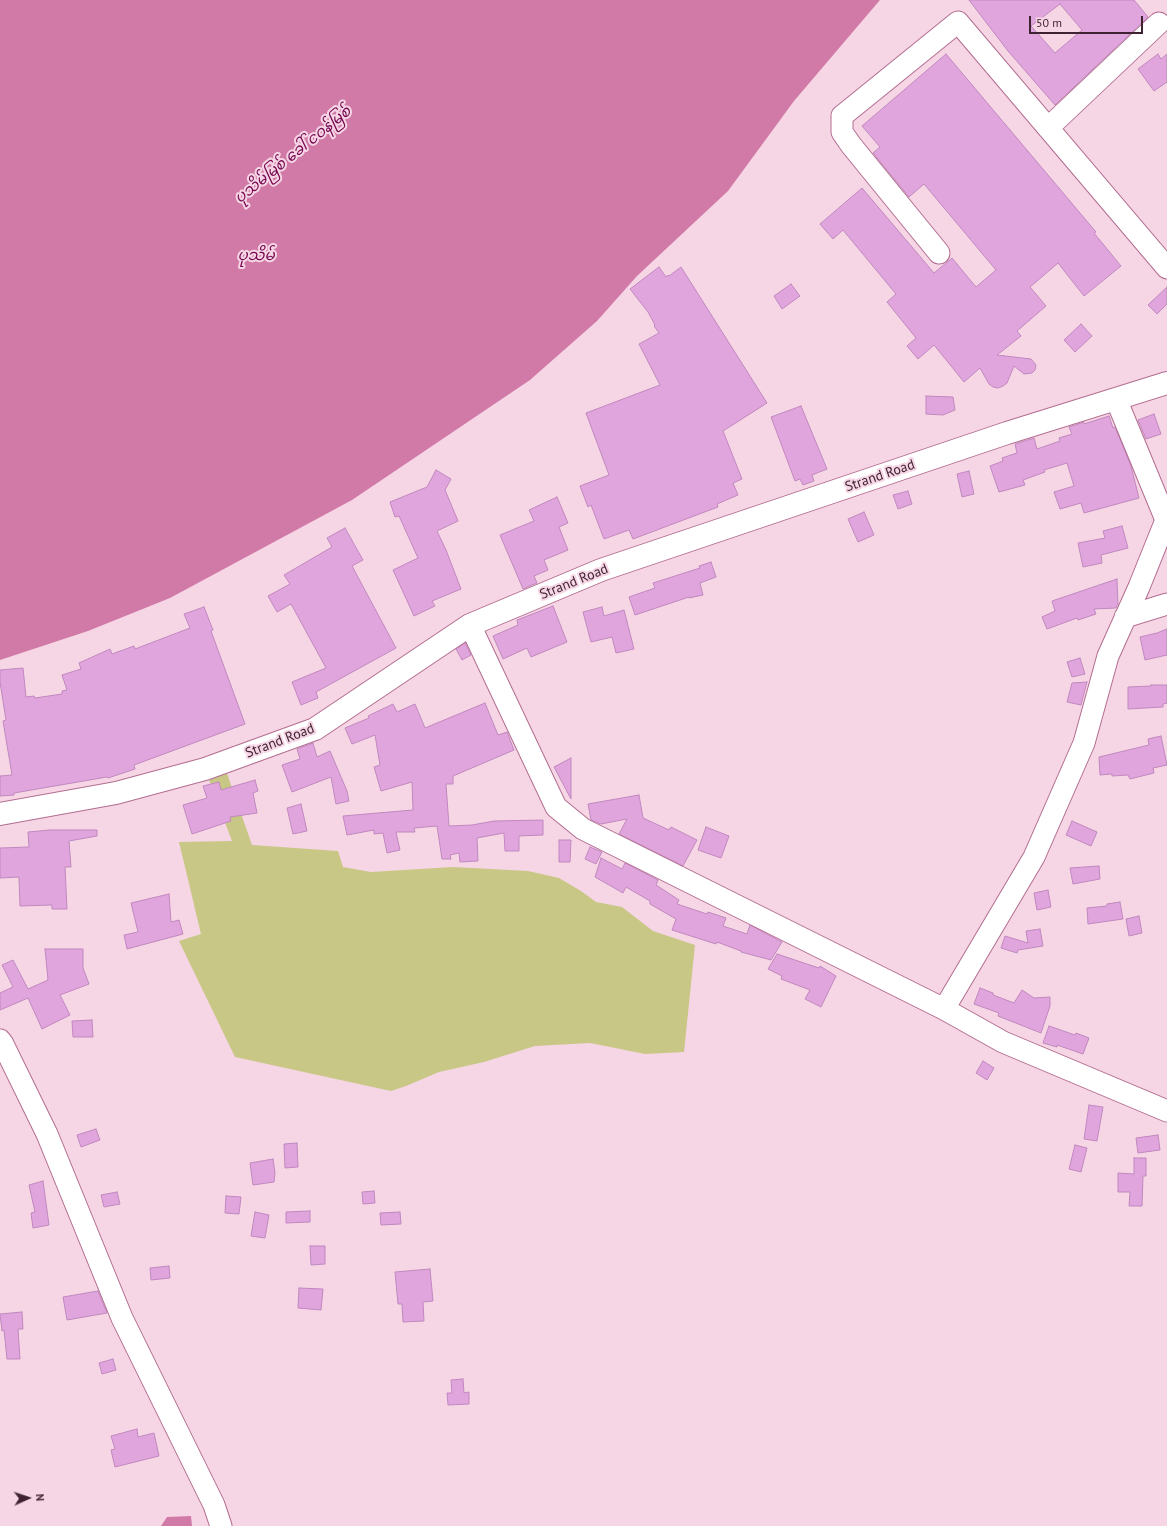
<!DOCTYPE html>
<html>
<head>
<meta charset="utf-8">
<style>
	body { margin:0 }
	#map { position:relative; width:1167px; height:1526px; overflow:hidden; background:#f6d6e5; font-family:"PT Sans",sans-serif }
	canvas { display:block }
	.north { position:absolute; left:8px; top:1478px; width:40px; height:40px; -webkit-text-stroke:3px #f6d6e5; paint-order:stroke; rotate:87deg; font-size:11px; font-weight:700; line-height:16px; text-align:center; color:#402332 }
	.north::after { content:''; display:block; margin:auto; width:14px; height:18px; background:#402332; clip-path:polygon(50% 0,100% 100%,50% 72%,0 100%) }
	.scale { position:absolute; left:1029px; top:16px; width:114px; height:18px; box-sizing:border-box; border:2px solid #402332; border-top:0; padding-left:5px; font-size:12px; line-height:14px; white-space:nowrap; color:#402332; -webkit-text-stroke:3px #f6d6e5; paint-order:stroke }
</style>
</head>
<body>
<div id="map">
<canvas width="1167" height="1526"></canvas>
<div class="north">N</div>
<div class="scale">50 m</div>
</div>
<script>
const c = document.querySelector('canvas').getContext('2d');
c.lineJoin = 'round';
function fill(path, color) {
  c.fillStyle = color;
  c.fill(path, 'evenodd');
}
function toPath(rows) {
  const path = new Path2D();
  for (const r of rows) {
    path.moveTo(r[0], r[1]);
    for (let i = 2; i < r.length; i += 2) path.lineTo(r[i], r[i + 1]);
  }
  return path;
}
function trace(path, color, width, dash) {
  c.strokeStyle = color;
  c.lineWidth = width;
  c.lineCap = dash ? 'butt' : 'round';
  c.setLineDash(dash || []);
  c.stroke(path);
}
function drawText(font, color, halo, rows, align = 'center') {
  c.font = font + ' "PT Sans","Noto Sans Myanmar",sans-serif';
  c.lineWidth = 4;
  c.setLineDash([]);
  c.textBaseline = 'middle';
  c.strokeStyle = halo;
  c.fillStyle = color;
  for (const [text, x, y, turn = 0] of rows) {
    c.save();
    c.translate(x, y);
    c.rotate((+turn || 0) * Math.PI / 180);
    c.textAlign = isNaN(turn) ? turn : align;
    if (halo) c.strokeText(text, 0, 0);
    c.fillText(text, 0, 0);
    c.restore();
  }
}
const green = toPath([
	[223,762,252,845,338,851,343,867,371,872,453,867,528,871,559,878,581,891,596,902,622,907,653,931,695,945,684,1052,645,1054,590,1043,535,1046,484,1062,439,1072,406,1086,391,1091,235,1057,179,941,201,934,179,842,232,841,205,769]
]);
const water = toPath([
	[0,0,880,0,794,101,728,191,637,276,597,321,530,380,352,500,170,598,88,631,0,660],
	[191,1516,192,1526,161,1526,167,1517]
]);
const building = toPath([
	[969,0,1134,0,1148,17,1055,105,1008,51,969,0],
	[1060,4,1082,30,1055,53,1031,26,1060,4],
	[946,54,1096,232,1094,233,1121,266,1084,296,1058,263,1030,287,1046,306,1017,331,1021,336,997,355,1031,359,1036,365,1035,370,1032,373,1024,374,1014,366,1007,383,1003,386,998,388,993,387,989,384,980,368,964,382,934,345,918,359,907,346,916,338,887,302,896,294,843,230,833,239,820,224,862,188,934,273,952,258,976,287,996,270,924,184,909,197,873,153,880,147,862,126,946,54],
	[1158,54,1161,59,1167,54,1167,82,1154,91,1138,69,1158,54],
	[659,267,666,277,668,275,669,276,681,267,767,403,723,431,742,479,733,483,738,495,717,504,718,507,633,539,629,530,604,539,591,505,588,507,580,486,609,475,586,413,660,385,639,344,659,333,654,326,655,325,648,312,630,289,659,267],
	[791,284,800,296,782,309,774,296,791,284],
	[1167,287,1167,304,1157,314,1148,305,1167,287],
	[1081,324,1092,336,1075,352,1064,340,1081,324],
	[926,396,953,397,955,410,943,415,926,414,926,396],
	[801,406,827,469,812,475,814,481,803,485,800,479,795,481,771,417,801,406],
	[1154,414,1161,434,1146,439,1138,420,1154,414],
	[1109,416,1113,428,1115,427,1131,466,1139,498,1084,513,1081,503,1060,509,1054,492,1074,486,1067,463,1044,470,1045,472,1023,480,1025,485,999,492,990,466,1003,461,1002,458,1017,453,1015,444,1034,438,1037,449,1060,441,1059,438,1072,434,1069,427,1084,422,1084,424,1109,416],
	[436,470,451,479,445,490,458,521,437,531,446,550,461,589,432,601,435,606,414,616,393,570,418,558,399,516,395,517,390,502,427,487,436,470],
	[969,471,974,494,962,497,957,474,969,471],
	[908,491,912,504,898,509,893,495,908,491],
	[557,497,568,523,559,527,568,550,544,560,548,570,534,576,537,583,523,589,500,535,534,521,529,510,557,497],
	[864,512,874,535,858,542,848,519,864,512],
	[1122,526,1128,548,1101,555,1102,563,1083,567,1078,543,1105,538,1103,531,1122,526],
	[345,528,363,560,352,566,396,648,316,692,318,698,301,705,292,682,326,668,291,604,277,612,268,596,290,584,284,575,332,547,327,538,345,528],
	[711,562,716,577,700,583,703,595,689,598,689,597,635,615,629,597,655,588,653,583,700,568,699,566,711,562],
	[1117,579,1118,604,1116,608,1094,609,1096,614,1078,620,1077,618,1047,629,1042,617,1055,611,1052,601,1117,579],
	[553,606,567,642,531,657,527,648,503,659,493,636,518,625,517,620,553,606],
	[204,607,213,630,211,631,245,724,134,765,135,769,108,778,107,777,14,793,14,795,0,796,0,776,12,775,3,721,6,720,0,682,0,670,23,668,26,697,34,696,35,698,62,694,62,691,67,690,62,675,81,669,79,663,110,649,112,654,134,646,135,649,190,628,184,614,204,607],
	[602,607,604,616,624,610,634,649,616,653,612,637,591,642,583,612,602,607],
	[1167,629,1167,655,1145,660,1140,637,1157,633,1167,629],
	[465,643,471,655,462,660,456,649,465,643],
	[1080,658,1085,674,1072,677,1067,662,1080,658],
	[1087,682,1081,705,1067,702,1072,683,1087,682],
	[1151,685,1167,685,1167,703,1163,704,1163,707,1128,709,1128,687,1151,686,1151,685],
	[485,703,498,735,507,732,514,750,453,776,453,784,446,784,449,826,472,825,494,821,543,820,543,835,519,836,519,851,505,851,504,833,477,838,478,861,460,862,459,853,450,855,451,859,442,859,437,826,414,828,415,832,396,832,400,850,387,853,383,833,374,834,374,830,347,835,343,816,413,810,412,782,381,791,374,767,380,765,375,735,352,744,345,728,369,718,368,716,393,704,397,712,415,704,425,728,485,703],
	[1161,736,1167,765,1153,768,1154,773,1130,779,1128,775,1112,776,1112,774,1100,775,1099,757,1149,745,1148,739,1161,736],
	[313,743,317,757,330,751,347,791,349,801,336,804,331,777,292,792,282,765,300,759,297,749,313,743],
	[571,758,571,799,554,767,571,758],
	[255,780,258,791,253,793,257,813,230,817,231,821,192,834,183,805,207,798,203,786,219,782,221,790,255,780],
	[639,795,643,818,669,830,671,827,697,840,683,866,619,834,627,819,601,824,591,820,588,804,639,795],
	[301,804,307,831,293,834,287,808,301,804],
	[1072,821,1097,832,1091,846,1066,835,1072,821],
	[706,827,729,836,721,858,698,850,706,827],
	[50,830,97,830,97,836,69,841,71,867,65,867,67,909,52,909,52,905,20,906,19,877,0,878,0,848,29,847,28,832,50,830],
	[559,840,571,840,570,862,559,862,559,840],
	[590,847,602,852,596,864,585,859,590,847],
	[601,858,622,869,625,863,658,880,656,885,679,900,677,904,707,914,708,912,726,918,723,926,747,934,750,925,782,942,771,960,741,952,741,951,717,942,716,944,672,930,676,919,650,904,650,901,626,887,623,893,595,877,601,858],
	[1099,866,1100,879,1073,884,1070,868,1099,866],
	[1048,890,1051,907,1037,910,1034,893,1048,890],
	[169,894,171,922,179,920,183,934,127,949,124,935,138,932,131,903,169,894],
	[1120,902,1123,919,1088,924,1087,908,1107,906,1107,904,1120,902],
	[1139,916,1142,933,1129,936,1126,919,1139,916],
	[1040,929,1043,946,1018,950,1017,953,1001,948,1005,936,1028,943,1026,931,1040,929],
	[45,949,83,949,83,968,89,984,60,995,70,1015,42,1029,28,998,0,1010,0,993,13,987,2,965,13,960,28,989,48,980,45,949],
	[777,954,819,968,820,966,836,976,821,1007,805,999,810,990,781,979,782,976,768,969,777,954],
	[980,988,993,993,993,995,1014,1003,1022,990,1034,998,1050,997,1050,1006,1041,1033,998,1016,999,1013,974,1004,980,988],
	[92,1020,93,1037,73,1037,72,1021,92,1020],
	[1049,1026,1075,1035,1076,1033,1089,1038,1083,1054,1057,1045,1057,1047,1043,1043,1049,1026],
	[983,1061,994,1068,987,1080,976,1073,983,1061],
	[1089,1105,1103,1107,1097,1141,1084,1139,1089,1105],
	[96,1129,100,1140,81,1147,77,1135,96,1129],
	[1158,1135,1160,1150,1138,1153,1136,1138,1158,1135],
	[297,1143,298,1167,285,1168,284,1144,297,1143],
	[1075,1145,1087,1148,1081,1172,1069,1169,1075,1145],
	[1134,1158,1146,1158,1146,1176,1143,1176,1142,1206,1129,1206,1130,1192,1118,1192,1118,1173,1134,1174,1134,1158],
	[273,1159,275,1173,274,1182,253,1185,250,1163,273,1159],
	[43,1181,49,1225,33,1228,31,1213,35,1212,29,1185,43,1181],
	[374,1191,375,1203,363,1204,362,1192,374,1191],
	[117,1192,120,1204,104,1207,101,1195,117,1192],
	[226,1196,241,1197,239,1214,225,1213,226,1196],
	[310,1211,310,1222,286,1223,286,1212,310,1211],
	[255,1212,269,1215,265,1238,251,1236,255,1212],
	[400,1212,401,1224,381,1225,380,1213,400,1212],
	[310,1246,325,1246,325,1264,311,1265,310,1246],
	[169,1266,170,1278,151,1280,150,1268,169,1266],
	[430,1269,433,1301,423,1302,424,1321,403,1322,402,1304,398,1304,395,1272,430,1269],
	[299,1288,323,1289,321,1310,298,1308,299,1288],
	[98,1291,107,1313,67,1320,63,1297,98,1291],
	[22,1312,23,1329,18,1329,20,1359,7,1359,4,1330,2,1331,0,1314,22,1312],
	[113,1359,116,1370,102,1374,99,1363,113,1359],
	[463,1379,464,1393,469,1392,469,1404,448,1405,447,1393,452,1393,451,1380,463,1379],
	[137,1429,138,1437,154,1433,159,1456,115,1467,111,1450,115,1449,111,1436,137,1429]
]);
const minor = toPath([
	[1048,128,1159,23],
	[939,253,851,145,842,132,842,116,958,22,1167,268],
	[1125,617,1167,604],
	[470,625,556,807,583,829,944,1009,1003,1042,1167,1111],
	[944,1009,1034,857,1084,743,1108,656,1139,587,1166,520,1116,399],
	[0,1040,3,1044,47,1134,122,1318,214,1505,221,1526]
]);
const major = toPath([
	[0,814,116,793,205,769,315,729,470,625,601,570,1007,433,1167,383]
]);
const streetNames = [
	["Strand Road",880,476,-19],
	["Strand Road",574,582,-22],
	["Strand Road",280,741,-21]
];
const waterNames = [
	["ပုသိမ်မြစ် ခေါ် ငဝန်မြစ်",293,155,-39],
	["ပုသိမ်",256,256]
];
fill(green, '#c8c785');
fill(water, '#d179a7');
fill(building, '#e0a5dd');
trace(building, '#c088be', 1);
trace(minor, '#b36d91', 23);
trace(major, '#b36d91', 24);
trace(minor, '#fff', 21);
trace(major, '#fff', 22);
drawText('14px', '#402332', '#f6d6e5', streetNames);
drawText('italic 15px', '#74054e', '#f6d6e5', waterNames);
</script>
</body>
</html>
